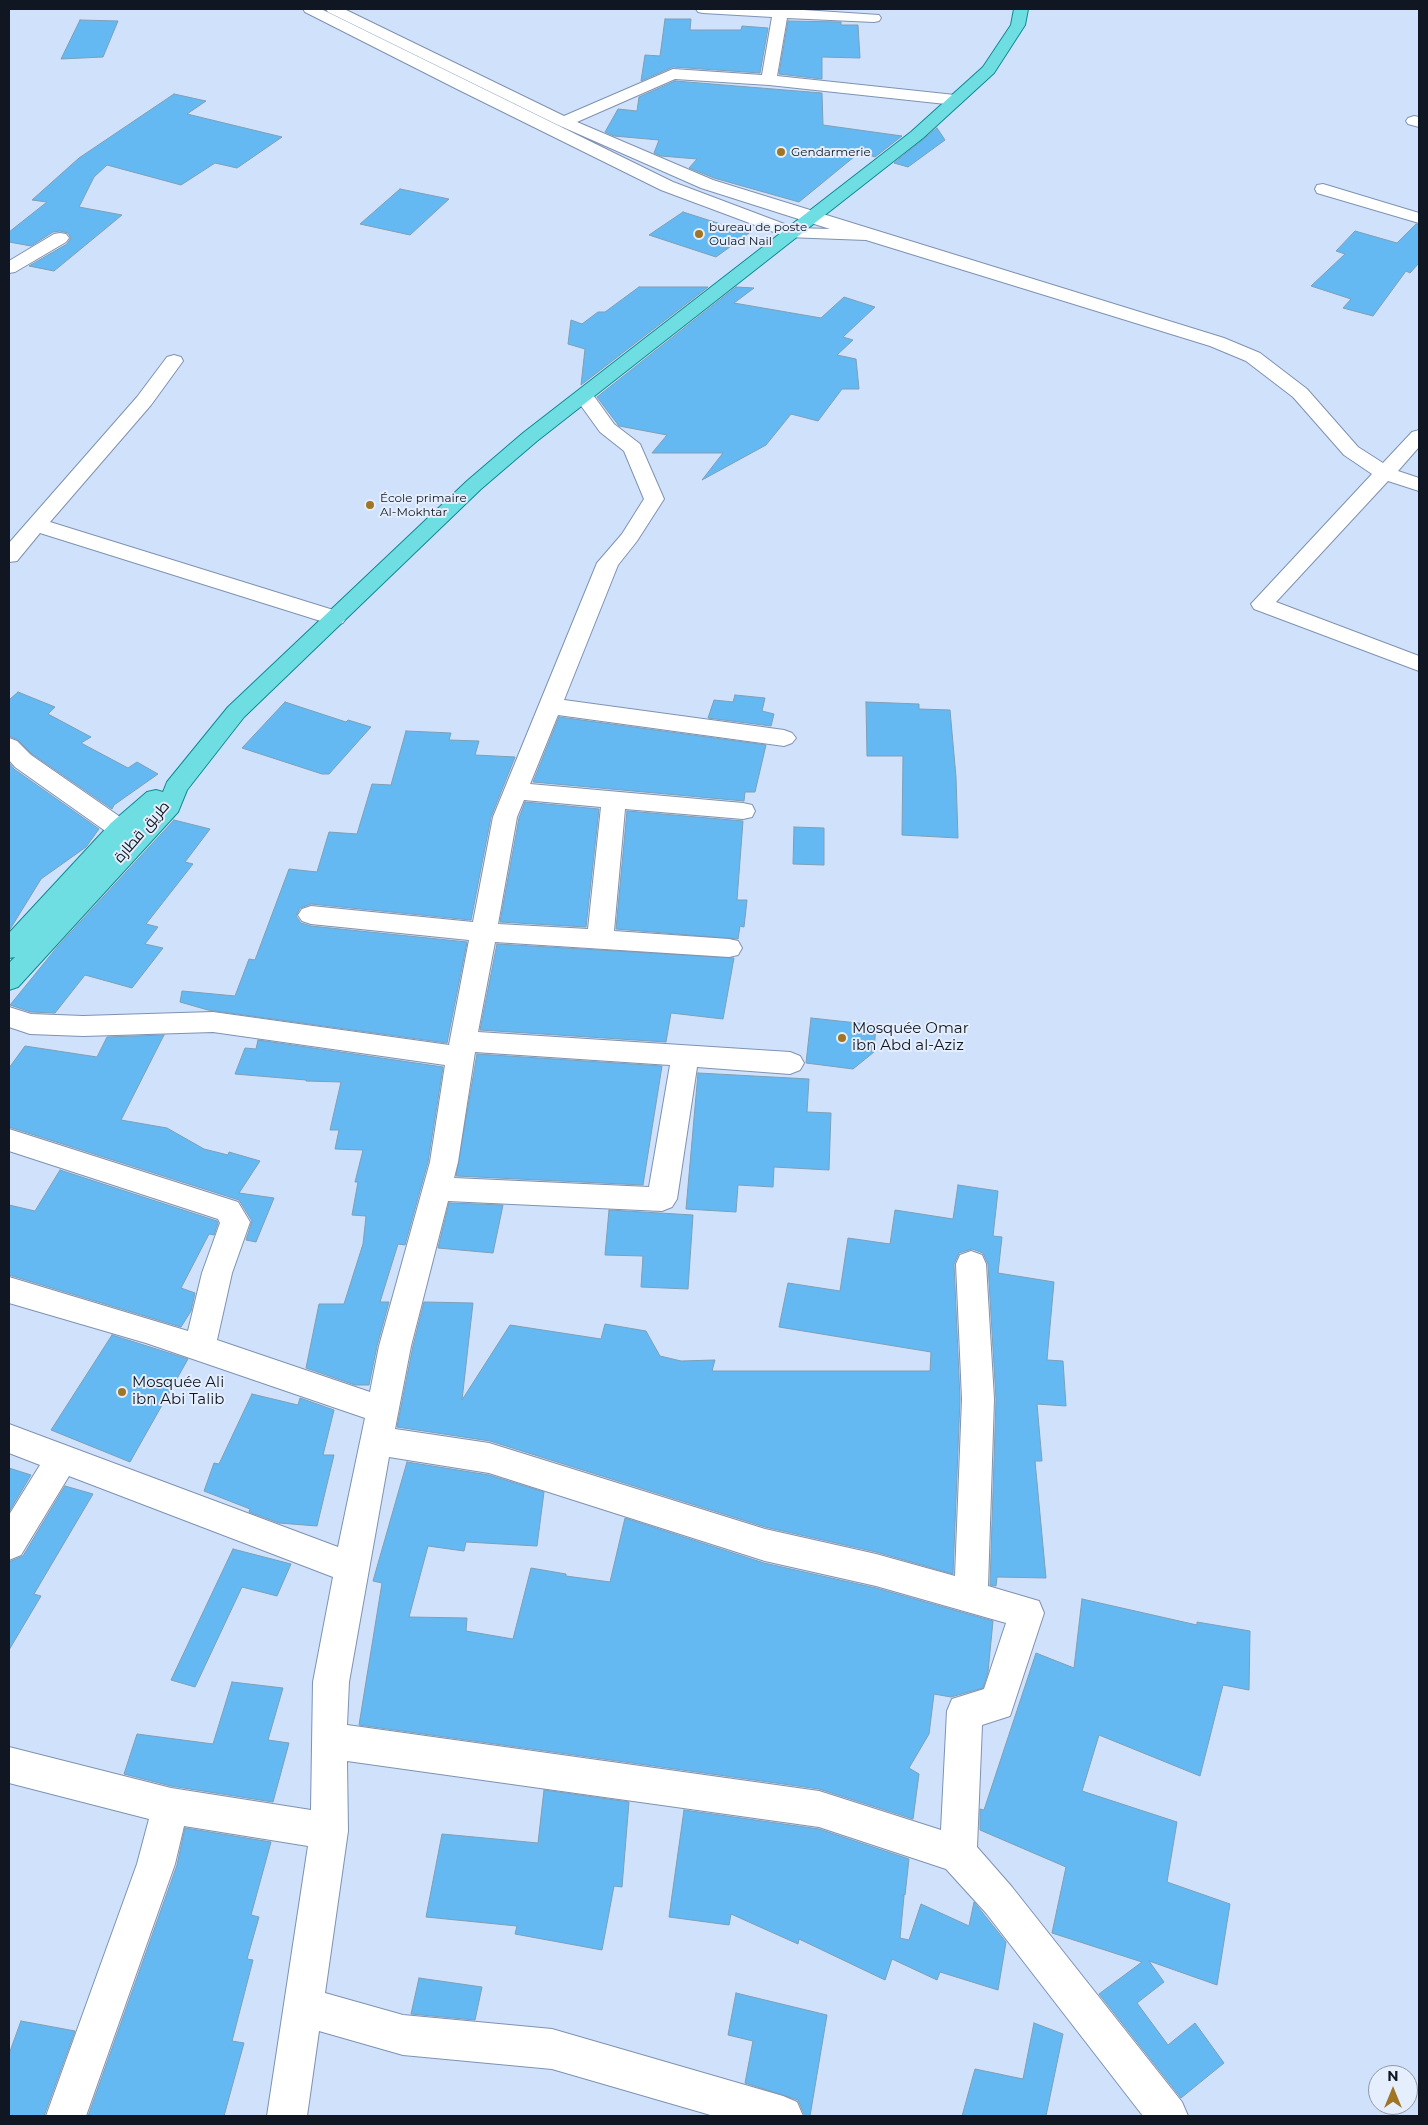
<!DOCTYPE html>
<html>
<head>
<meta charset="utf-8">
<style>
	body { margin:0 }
	#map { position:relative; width:1428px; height:2125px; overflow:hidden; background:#d0e1fc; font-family:Montserrat,sans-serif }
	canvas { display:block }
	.frame { position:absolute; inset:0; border:10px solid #101723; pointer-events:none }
	.north { position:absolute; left:1368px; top:2065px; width:50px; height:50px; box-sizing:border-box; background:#e5eefc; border:1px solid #9098a5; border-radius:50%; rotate:0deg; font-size:14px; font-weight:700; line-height:20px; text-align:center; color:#101723 }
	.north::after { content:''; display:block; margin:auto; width:18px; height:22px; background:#a07625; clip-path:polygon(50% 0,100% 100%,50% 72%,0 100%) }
</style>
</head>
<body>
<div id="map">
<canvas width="1428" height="2125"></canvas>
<div class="frame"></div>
<div class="north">N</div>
</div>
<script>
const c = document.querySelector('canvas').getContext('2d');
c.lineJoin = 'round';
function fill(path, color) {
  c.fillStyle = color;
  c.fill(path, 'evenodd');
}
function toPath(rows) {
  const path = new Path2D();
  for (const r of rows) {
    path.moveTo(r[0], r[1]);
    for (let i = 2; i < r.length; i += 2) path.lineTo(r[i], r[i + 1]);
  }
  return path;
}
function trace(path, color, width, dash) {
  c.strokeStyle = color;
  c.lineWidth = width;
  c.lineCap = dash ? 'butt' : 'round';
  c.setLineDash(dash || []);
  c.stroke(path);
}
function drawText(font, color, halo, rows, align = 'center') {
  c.font = font + ' Montserrat,Cairo,sans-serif';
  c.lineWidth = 4;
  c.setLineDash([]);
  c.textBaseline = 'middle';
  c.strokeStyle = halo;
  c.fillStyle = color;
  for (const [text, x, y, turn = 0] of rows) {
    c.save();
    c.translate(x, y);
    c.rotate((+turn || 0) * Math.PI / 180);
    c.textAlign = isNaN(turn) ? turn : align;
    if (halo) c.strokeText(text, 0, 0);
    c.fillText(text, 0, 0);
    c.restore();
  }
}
const building = toPath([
	[665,19,691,19,690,30,741,30,742,26,768,28,760,73,673,67,641,81,645,55,660,56,665,19],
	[80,20,118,21,103,57,61,59,80,20],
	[788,21,841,22,841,25,858,25,860,58,822,57,822,79,779,74,788,21],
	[675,81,822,93,823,125,902,136,875,157,860,152,799,202,714,178,689,168,697,159,661,156,654,153,659,140,614,136,605,132,618,109,637,111,639,97,675,81],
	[174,94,206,101,187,114,282,137,237,168,215,163,181,185,107,165,94,177,79,207,122,215,54,271,29,266,67,244,71,238,68,233,60,231,53,232,31,246,9,242,9,232,47,202,32,200,79,158,174,94],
	[937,128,945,140,908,167,894,163,937,128],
	[400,189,449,199,410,235,360,224,400,189],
	[683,212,749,233,716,257,649,235,683,212],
	[1416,224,1419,225,1419,263,1410,273,1406,271,1373,316,1343,308,1351,299,1311,286,1345,254,1336,251,1355,231,1397,243,1416,224],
	[639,287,708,287,581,385,585,349,568,344,571,320,582,324,598,312,605,312,639,287],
	[736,287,754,288,734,303,821,318,844,297,875,307,843,337,853,340,837,355,856,359,859,389,842,389,818,421,791,414,766,445,702,480,723,453,652,453,667,435,619,426,597,397,736,287],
	[18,692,55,707,48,714,91,737,81,743,128,768,137,762,158,774,114,805,112,809,32,754,18,740,9,736,9,700,18,692],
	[735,695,765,698,762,711,774,714,771,726,708,718,714,700,733,702,735,695],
	[285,702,346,722,348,720,371,727,329,774,322,774,242,748,285,702],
	[866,702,919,704,919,709,950,710,956,777,958,838,902,835,903,756,867,756,866,702],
	[559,717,766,745,755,792,745,792,744,801,533,782,559,717],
	[406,731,451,733,449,740,479,741,475,755,515,757,491,817,471,920,311,904,300,908,296,916,301,923,311,926,467,942,447,1043,208,1010,180,1002,182,991,235,996,249,959,255,960,289,869,317,872,329,832,357,834,372,784,391,785,406,731],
	[9,763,14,769,99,829,86,847,41,879,9,931,9,763],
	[525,802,599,809,586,927,500,922,519,818,525,802],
	[627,811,743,821,737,900,747,900,744,927,740,926,738,939,616,929,627,811],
	[174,820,210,829,185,862,193,864,146,924,158,927,145,944,163,948,132,988,85,975,55,1013,31,1012,10,1005,58,946,174,820],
	[794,827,824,828,824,865,793,864,794,827],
	[497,944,734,958,723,1019,671,1013,666,1042,480,1030,497,944],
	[811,1018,876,1025,874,1052,853,1069,806,1063,811,1018],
	[164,1035,121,1120,167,1128,204,1149,228,1155,229,1152,260,1161,239,1193,274,1198,256,1242,246,1240,252,1221,239,1200,9,1127,9,1068,25,1046,97,1057,107,1037,164,1035],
	[258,1040,443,1067,428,1162,405,1245,398,1244,380,1302,389,1302,377,1346,369,1385,355,1385,306,1368,319,1304,344,1304,363,1244,366,1216,352,1215,358,1182,355,1182,363,1150,335,1149,339,1130,330,1130,341,1082,306,1081,306,1080,235,1074,245,1048,256,1049,258,1040],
	[477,1054,662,1066,643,1185,456,1176,477,1054],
	[698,1073,809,1079,807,1112,831,1113,829,1170,774,1167,773,1187,738,1185,736,1212,686,1209,698,1073],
	[60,1170,217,1221,218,1223,214,1235,209,1234,181,1288,195,1293,191,1311,181,1327,9,1275,9,1205,35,1211,60,1170],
	[958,1185,998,1191,993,1236,1002,1237,998,1273,1054,1282,1047,1360,1063,1361,1066,1406,1037,1404,1042,1461,1035,1461,1046,1578,997,1577,996,1586,990,1585,996,1399,988,1264,983,1253,972,1249,959,1253,954,1264,960,1399,953,1574,876,1552,765,1527,490,1441,397,1427,413,1346,424,1302,473,1303,462,1400,510,1325,601,1339,605,1324,646,1331,660,1356,681,1361,715,1360,712,1371,930,1371,931,1352,779,1327,788,1283,840,1291,848,1238,890,1244,895,1210,953,1219,958,1185],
	[449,1203,503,1205,493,1253,438,1248,449,1203],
	[609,1210,693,1215,688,1289,641,1287,643,1256,605,1255,609,1210],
	[112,1335,188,1359,130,1462,51,1430,112,1335],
	[252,1394,298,1405,300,1398,334,1410,323,1455,334,1455,317,1526,279,1523,249,1512,250,1509,204,1491,214,1463,219,1464,252,1394],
	[407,1462,489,1475,544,1492,537,1546,466,1542,464,1551,428,1546,409,1617,467,1618,466,1631,513,1639,531,1568,566,1574,566,1576,610,1582,625,1518,764,1563,876,1588,993,1621,988,1672,983,1688,951,1697,934,1694,929,1734,909,1768,919,1774,913,1819,819,1789,359,1725,382,1583,373,1581,407,1462],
	[9,1468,31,1475,9,1512,9,1468],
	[65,1486,93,1494,34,1594,41,1596,9,1650,9,1562,23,1556,65,1486],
	[233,1549,291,1564,277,1596,242,1587,195,1687,171,1680,233,1549],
	[1082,1599,1197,1625,1197,1622,1250,1631,1249,1690,1223,1685,1200,1776,1099,1735,1082,1791,1177,1822,1167,1882,1230,1904,1217,1985,1149,1961,1164,1982,1137,2003,1168,2045,1195,2023,1224,2063,1181,2098,1099,1994,1142,1962,1052,1933,1066,1867,980,1830,980,1809,984,1810,1036,1653,1074,1668,1082,1599],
	[232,1682,283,1688,268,1740,289,1743,273,1802,171,1786,124,1774,137,1734,213,1744,232,1682],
	[544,1790,629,1802,622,1887,614,1886,602,1950,515,1934,517,1926,426,1917,442,1834,538,1843,544,1790],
	[684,1810,819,1829,909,1859,905,1895,902,1895,904,1896,900,1938,909,1940,921,1904,969,1926,974,1902,1006,1942,998,1990,940,1972,937,1980,892,1959,885,1980,799,1939,798,1944,731,1914,729,1925,669,1917,684,1810],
	[185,1828,271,1842,251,1915,259,1917,247,1959,253,1960,232,2041,244,2043,224,2116,88,2116,177,1865,185,1828],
	[419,1978,482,1987,475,2020,411,2014,419,1978],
	[736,1993,827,2015,810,2116,805,2116,798,2100,745,2083,753,2041,728,2035,736,1993],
	[21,2021,75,2031,44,2116,9,2116,9,2054,21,2021],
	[1034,2023,1063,2034,1046,2116,962,2116,975,2069,1023,2079,1034,2023]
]);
const minor = toPath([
	[303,9,321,9,673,182,795,228,830,229,701,188,558,125,328,12,326,9,344,9,564,116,673,69,762,75,772,17,703,13,698,12,696,9,788,9,879,15,881,18,879,21,874,22,787,18,777,76,955,95,961,97,963,100,961,103,955,105,769,85,675,79,577,122,713,180,1224,338,1260,353,1307,389,1358,447,1383,463,1412,432,1419,430,1419,447,1398,471,1419,478,1419,491,1388,481,1276,602,1419,656,1419,671,1254,609,1251,604,1372,474,1344,455,1293,397,1246,361,1210,346,866,240,787,237,661,190,457,89,305,12,303,9],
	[1414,116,1419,117,1419,127,1408,124,1406,121,1408,118,1414,116],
	[1323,184,1419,213,1419,223,1317,193,1315,189,1317,185,1323,184],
	[60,233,66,234,69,238,66,242,15,272,9,273,9,261,54,234,60,233],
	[174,355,181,357,183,361,151,405,50,522,343,613,346,618,343,623,335,625,327,623,40,533,17,561,9,562,9,543,137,397,167,357,174,355],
	[584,390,591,392,614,424,640,444,664,499,637,541,618,565,564,700,784,730,792,733,796,738,792,743,784,746,558,715,530,784,743,803,752,805,755,811,752,817,743,819,625,809,614,931,729,939,738,941,742,948,738,955,729,957,495,942,478,1032,790,1052,800,1056,804,1063,800,1070,790,1074,697,1067,677,1199,672,1207,662,1211,448,1201,411,1346,395,1429,489,1443,765,1529,876,1554,955,1576,962,1399,956,1264,960,1255,971,1251,982,1255,986,1264,994,1399,988,1586,1039,1601,1044,1613,1010,1716,982,1725,977,1847,1012,1887,1182,2102,1188,2116,1143,2116,986,1913,946,1869,819,1827,347,1761,348,1831,325,1993,403,2015,552,2029,783,2096,797,2102,803,2116,714,2116,552,2069,403,2055,319,2031,307,2116,267,2116,308,1846,184,1826,175,1864,86,2116,46,2116,137,1864,149,1819,9,1783,9,1747,171,1788,311,1810,313,1682,333,1577,69,1476,21,1555,9,1560,9,1515,40,1465,9,1453,9,1424,338,1547,365,1418,146,1343,9,1303,9,1277,188,1331,202,1273,220,1223,218,1219,9,1151,9,1129,238,1202,250,1222,232,1273,217,1340,370,1392,379,1346,430,1162,445,1065,213,1032,83,1036,30,1034,9,1027,9,1007,31,1014,83,1016,213,1012,449,1045,469,940,311,924,302,921,298,915,302,909,311,906,473,922,493,817,597,563,622,534,644,499,624,451,600,432,574,396,577,392,584,390],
	[524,800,601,807,588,929,498,924,517,817,524,800],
	[475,1052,670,1065,649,1187,454,1178,458,1162,475,1052],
	[389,1457,489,1473,765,1561,876,1586,1006,1623,984,1689,952,1699,947,1711,941,1830,819,1791,347,1725,349,1682,389,1457],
	[9,738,17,741,31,755,126,821,153,826,156,832,153,838,144,840,111,835,15,767,9,760,9,738]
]);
const major = toPath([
	[1014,9,1028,9,1025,25,994,73,923,138,537,441,481,489,244,717,187,790,178,812,18,987,9,990,9,963,15,957,9,958,9,933,111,823,147,792,156,790,163,792,167,782,228,707,467,481,523,433,911,132,983,67,1011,25,1014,9]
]);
const markers = [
	[781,152,5,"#a07625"],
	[699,234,5,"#a07625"],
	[370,505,5,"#a07625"],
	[842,1038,5,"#a07625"],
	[122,1392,5,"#a07625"]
];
const farPoinames = [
	["Gendarmerie",791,152],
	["bureau de poste",709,227],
	["Oulad Nail",709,241],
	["École primaire",380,498],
	["Al-Mokhtar",380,512]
];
const streetNames = [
	["طريق قطارة",142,832,-49]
];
const poiNames = [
	["Mosquée Omar",852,1029],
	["ibn Abd al-Aziz",852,1046],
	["Mosquée Ali",132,1383],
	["ibn Abi Talib",132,1400]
];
fill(building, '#64b9f2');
trace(building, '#7d9fb7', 1);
trace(minor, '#7e92b1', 2);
trace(major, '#0f8a93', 2);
fill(minor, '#fff');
fill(major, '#6edee3');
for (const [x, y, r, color] of markers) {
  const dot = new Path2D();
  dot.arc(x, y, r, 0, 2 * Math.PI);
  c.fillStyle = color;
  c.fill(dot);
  trace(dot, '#e5eefc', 2);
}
drawText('12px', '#101723', '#e5eefc', farPoinames, 'left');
drawText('15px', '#101723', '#e5eefc', streetNames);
drawText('15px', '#101723', '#e5eefc', poiNames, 'left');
</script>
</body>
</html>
